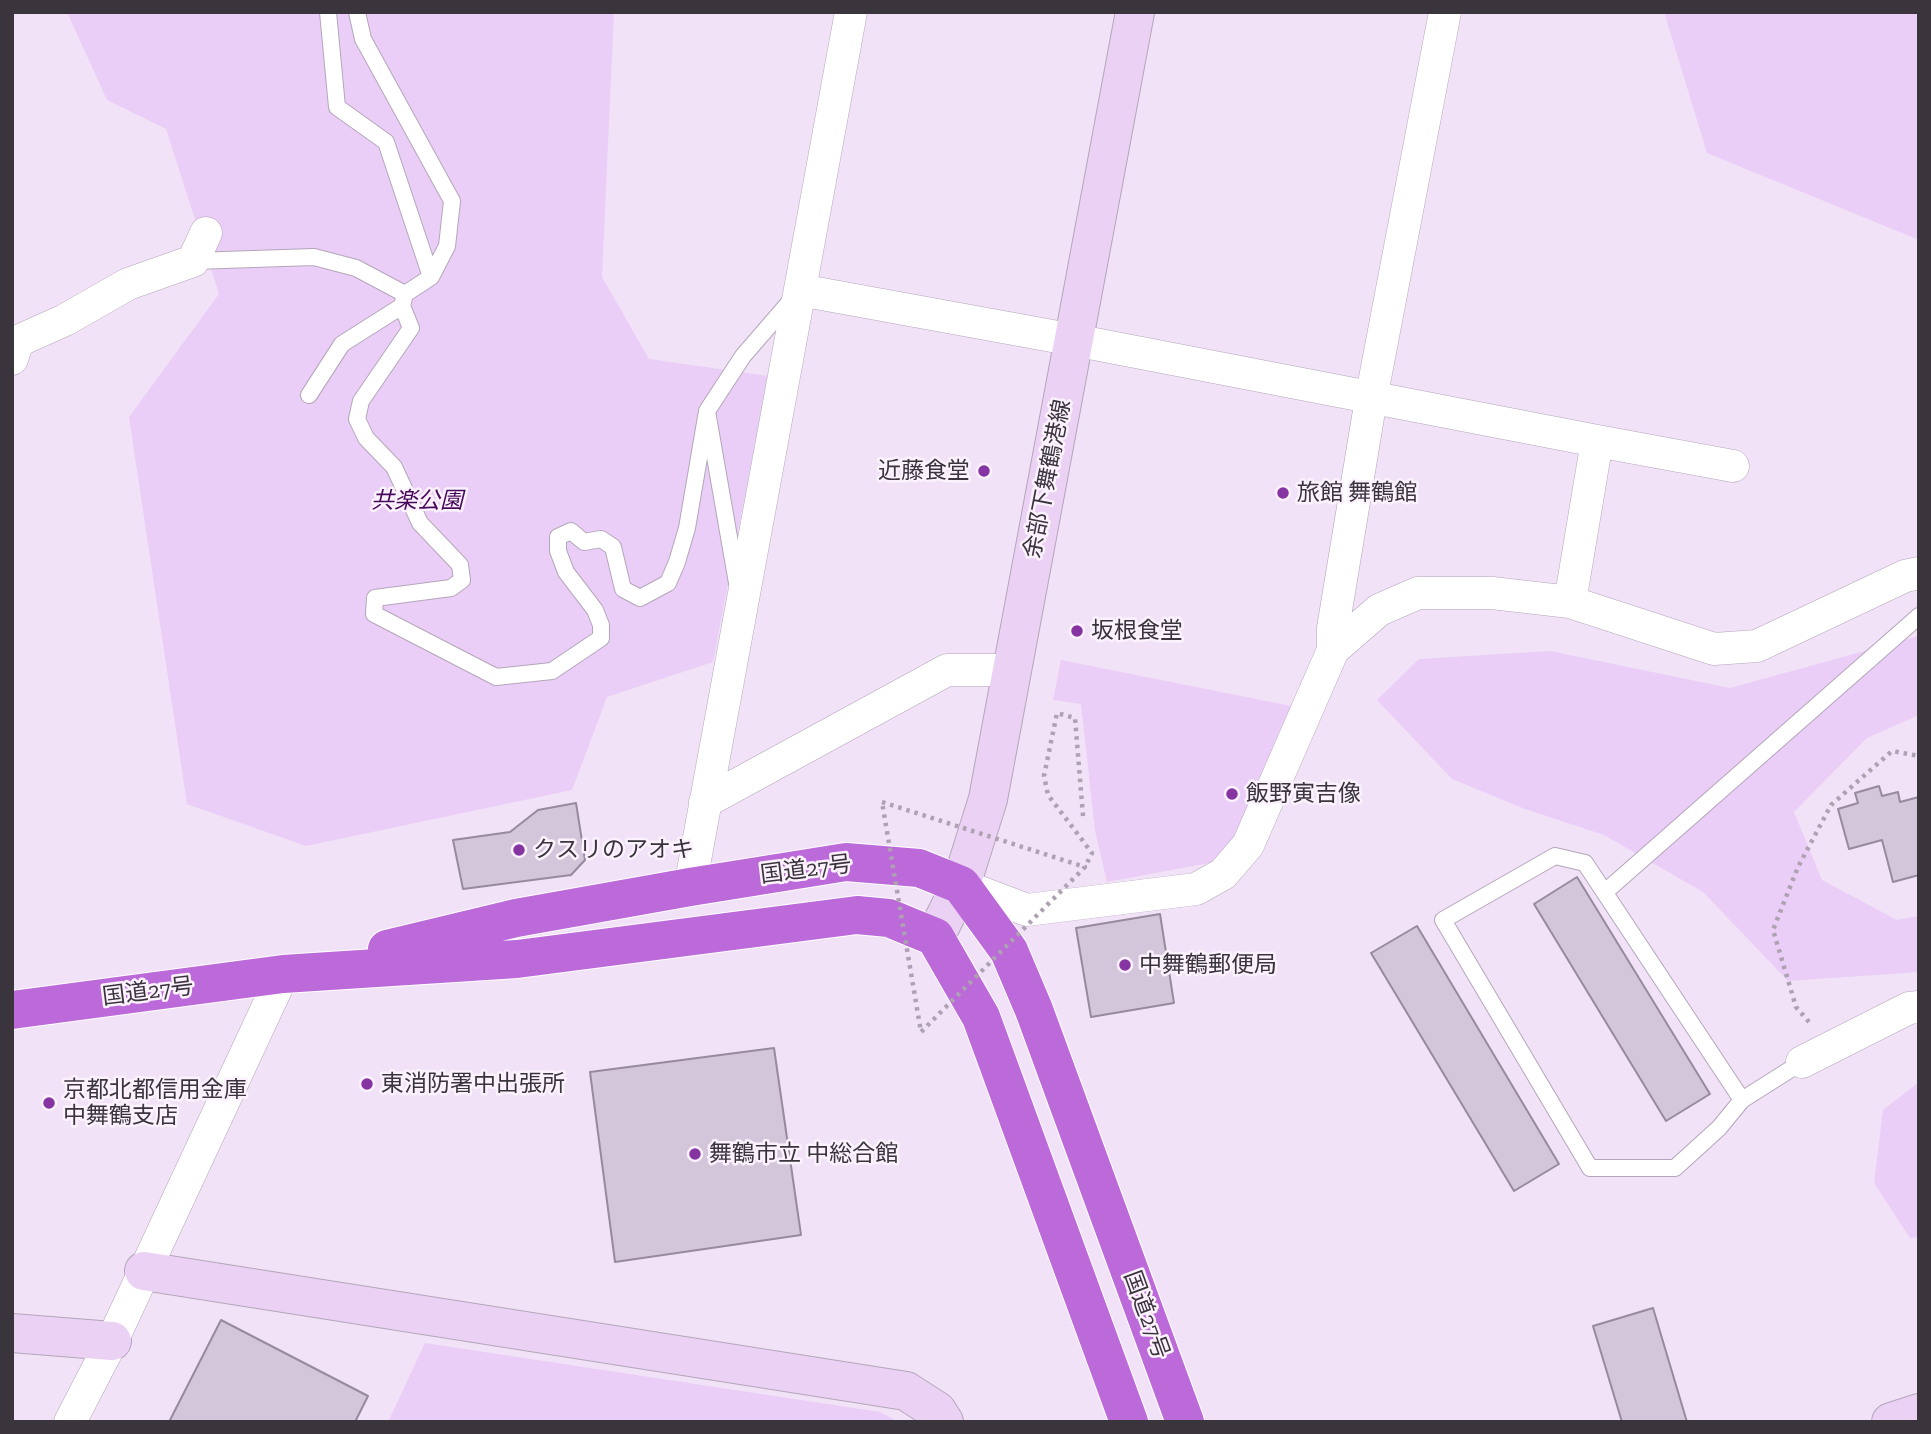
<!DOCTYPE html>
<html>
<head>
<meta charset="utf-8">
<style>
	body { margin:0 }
	#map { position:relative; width:1931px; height:1434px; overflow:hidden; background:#f1e2f7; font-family:"Zilla Slab",serif }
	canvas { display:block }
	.frame { position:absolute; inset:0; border:14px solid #3a343d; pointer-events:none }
</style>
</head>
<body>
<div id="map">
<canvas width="1931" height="1434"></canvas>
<div class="frame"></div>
</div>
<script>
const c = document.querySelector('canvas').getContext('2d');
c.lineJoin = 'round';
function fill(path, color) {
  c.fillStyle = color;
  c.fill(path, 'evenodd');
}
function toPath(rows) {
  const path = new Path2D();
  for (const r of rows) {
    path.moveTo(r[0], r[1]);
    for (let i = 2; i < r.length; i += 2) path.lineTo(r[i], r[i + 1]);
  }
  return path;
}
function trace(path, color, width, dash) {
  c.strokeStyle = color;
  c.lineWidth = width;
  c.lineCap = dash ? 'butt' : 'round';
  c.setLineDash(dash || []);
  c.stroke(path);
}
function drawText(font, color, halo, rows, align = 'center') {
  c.font = font + ' "Zilla Slab","Noto Sans JP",serif';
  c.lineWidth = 5;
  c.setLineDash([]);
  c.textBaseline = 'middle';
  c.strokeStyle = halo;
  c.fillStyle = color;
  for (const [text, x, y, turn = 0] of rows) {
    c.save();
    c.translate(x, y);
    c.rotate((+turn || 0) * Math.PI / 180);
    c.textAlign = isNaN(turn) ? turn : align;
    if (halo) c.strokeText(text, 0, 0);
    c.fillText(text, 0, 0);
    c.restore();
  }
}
const green = toPath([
	[67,12,614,12,602,277,649,359,768,376,713,662,607,697,572,790,306,846,187,804,129,417,219,294,166,129,107,100],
	[1664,12,1919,12,1919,240,1707,153],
	[1919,636,1919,715,1867,738,1794,812,1822,880,1897,920,1919,916,1919,972,1788,981,1703,892,1604,835,1525,809,1452,779,1377,700,1419,659,1550,651,1730,688],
	[1061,660,1291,706,1235,837,1220,861,1107,882,1095,831,1081,704,1053,700],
	[1919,1082,1919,1237,1910,1238,1874,1183,1883,1110],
	[425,1343,880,1412,898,1422,388,1422]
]);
const building = toPath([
	[1879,786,1882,796,1898,792,1900,802,1919,797,1919,875,1893,882,1882,840,1849,849,1838,809,1858,803,1855,793,1879,786],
	[576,803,585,860,571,875,463,889,453,840,510,832,538,810,576,803],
	[1577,877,1710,1094,1666,1121,1534,904,1577,877],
	[1160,914,1174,1003,1091,1017,1076,928,1160,914],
	[1417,926,1559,1164,1514,1191,1371,953,1417,926],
	[774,1048,801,1235,615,1262,590,1072,774,1048],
	[1653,1308,1687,1422,1622,1422,1593,1326,1653,1308],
	[221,1320,368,1396,355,1422,169,1422,221,1320]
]);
const path = toPath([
	[1083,816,1075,718,1057,713,1044,776,1048,795,1092,853,1085,867],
	[1809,1022,1796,1007,1773,930,1798,867,1831,805,1892,751,1919,756]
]);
const lane = toPath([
	[328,12,337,107,386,142,431,277],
	[357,12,363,39,452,201,447,246,431,277,405,294,402,306,411,328,361,401,357,419,366,438,394,467,420,523,460,565,462,580,451,588,375,598,374,614,496,677,552,671,601,638,601,625,595,610,566,572,558,551,558,537,571,531,584,542,601,539,613,547,623,589,640,598,668,583,677,562,687,528,707,411,737,583],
	[193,261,314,257,356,268,405,294],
	[309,395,342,344,402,306],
	[707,411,743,356,794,297],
	[1605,892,1919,616],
	[1742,1100,1585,863,1555,856,1443,920,1590,1168,1675,1168,1719,1128,1742,1100,1802,1062]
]);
const street = toPath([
	[800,290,1074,340,1597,441,1570,602],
	[12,359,18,341,65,320,128,284,193,261,206,233],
	[1597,441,1733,466],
	[1333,650,1379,610,1418,593,1492,593,1570,602,1714,649,1757,646,1905,576,1919,573],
	[705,802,947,670,1013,670],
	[961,885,1027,910,1196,889,1223,874,1248,845,1333,650,1333,628,1371,399,1445,12],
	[690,887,851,12],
	[1802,1062,1909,1008,1919,1007],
	[70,1422,112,1341,283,974]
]);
const secondary = toPath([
	[935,937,961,885,988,799,1135,12],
	[144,1271,906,1391,937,1411,944,1422],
	[12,1333,112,1341],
	[1891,1422,1919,1413]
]);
const highway = toPath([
	[387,949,516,918,690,887,846,862,919,868,961,885,1009,951,1034,1010,1185,1422],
	[12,1010,283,974,517,959,857,915,889,918,935,937,981,1017,1129,1422]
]);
const pathBridge = toPath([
	[882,802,1085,867,921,1032,882,802]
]);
const markers = [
	[984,471,7,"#8734a3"],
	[1283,493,7,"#8734a3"],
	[1077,631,7,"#8734a3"],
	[1232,794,7,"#8734a3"],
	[519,850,7,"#8734a3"],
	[1125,965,7,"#8734a3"],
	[367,1084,7,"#8734a3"],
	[49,1103,7,"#8734a3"],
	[695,1154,7,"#8734a3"]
];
const poiNames = [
	["近藤食堂",970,471,"right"],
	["旅館 舞鶴館",1297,493],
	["坂根食堂",1091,631],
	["飯野寅吉像",1246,794],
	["クスリのアオキ",533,850],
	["中舞鶴郵便局",1139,965],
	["東消防署中出張所",381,1084],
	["京都北都信用金庫",63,1090],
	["中舞鶴支店",63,1116],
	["舞鶴市立 中総合館",709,1154]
];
const streetNames = [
	["余部下舞鶴港線",1048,479,-79],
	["国道27号",806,870,-7],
	["国道27号",148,992,-7],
	["国道27号",1146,1315,70]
];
const parkNames = [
	["共楽公園",417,501]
];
fill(green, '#ebcef7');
fill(building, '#d4c6da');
trace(building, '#988a9d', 2);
trace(lane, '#b4a6ba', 18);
trace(street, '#b4a6ba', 33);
trace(secondary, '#b4a6ba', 40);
trace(highway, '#fff', 40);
trace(path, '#ada1b2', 4.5, [3.5, 5]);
trace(lane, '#fff', 16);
trace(street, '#fff', 32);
trace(secondary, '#ebd2f4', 38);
trace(highway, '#bc69d9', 38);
trace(pathBridge, '#ada1b2', 4.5, [3.5, 5]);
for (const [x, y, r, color] of markers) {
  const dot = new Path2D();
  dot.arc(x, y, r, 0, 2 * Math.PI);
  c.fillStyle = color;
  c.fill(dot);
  trace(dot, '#fbf2fe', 2.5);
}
drawText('23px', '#3a343d', '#fbf2fe', poiNames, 'left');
drawText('23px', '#3a343d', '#fbf2fe', streetNames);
drawText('italic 23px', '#49095b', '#fbf2fe', parkNames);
</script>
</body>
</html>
